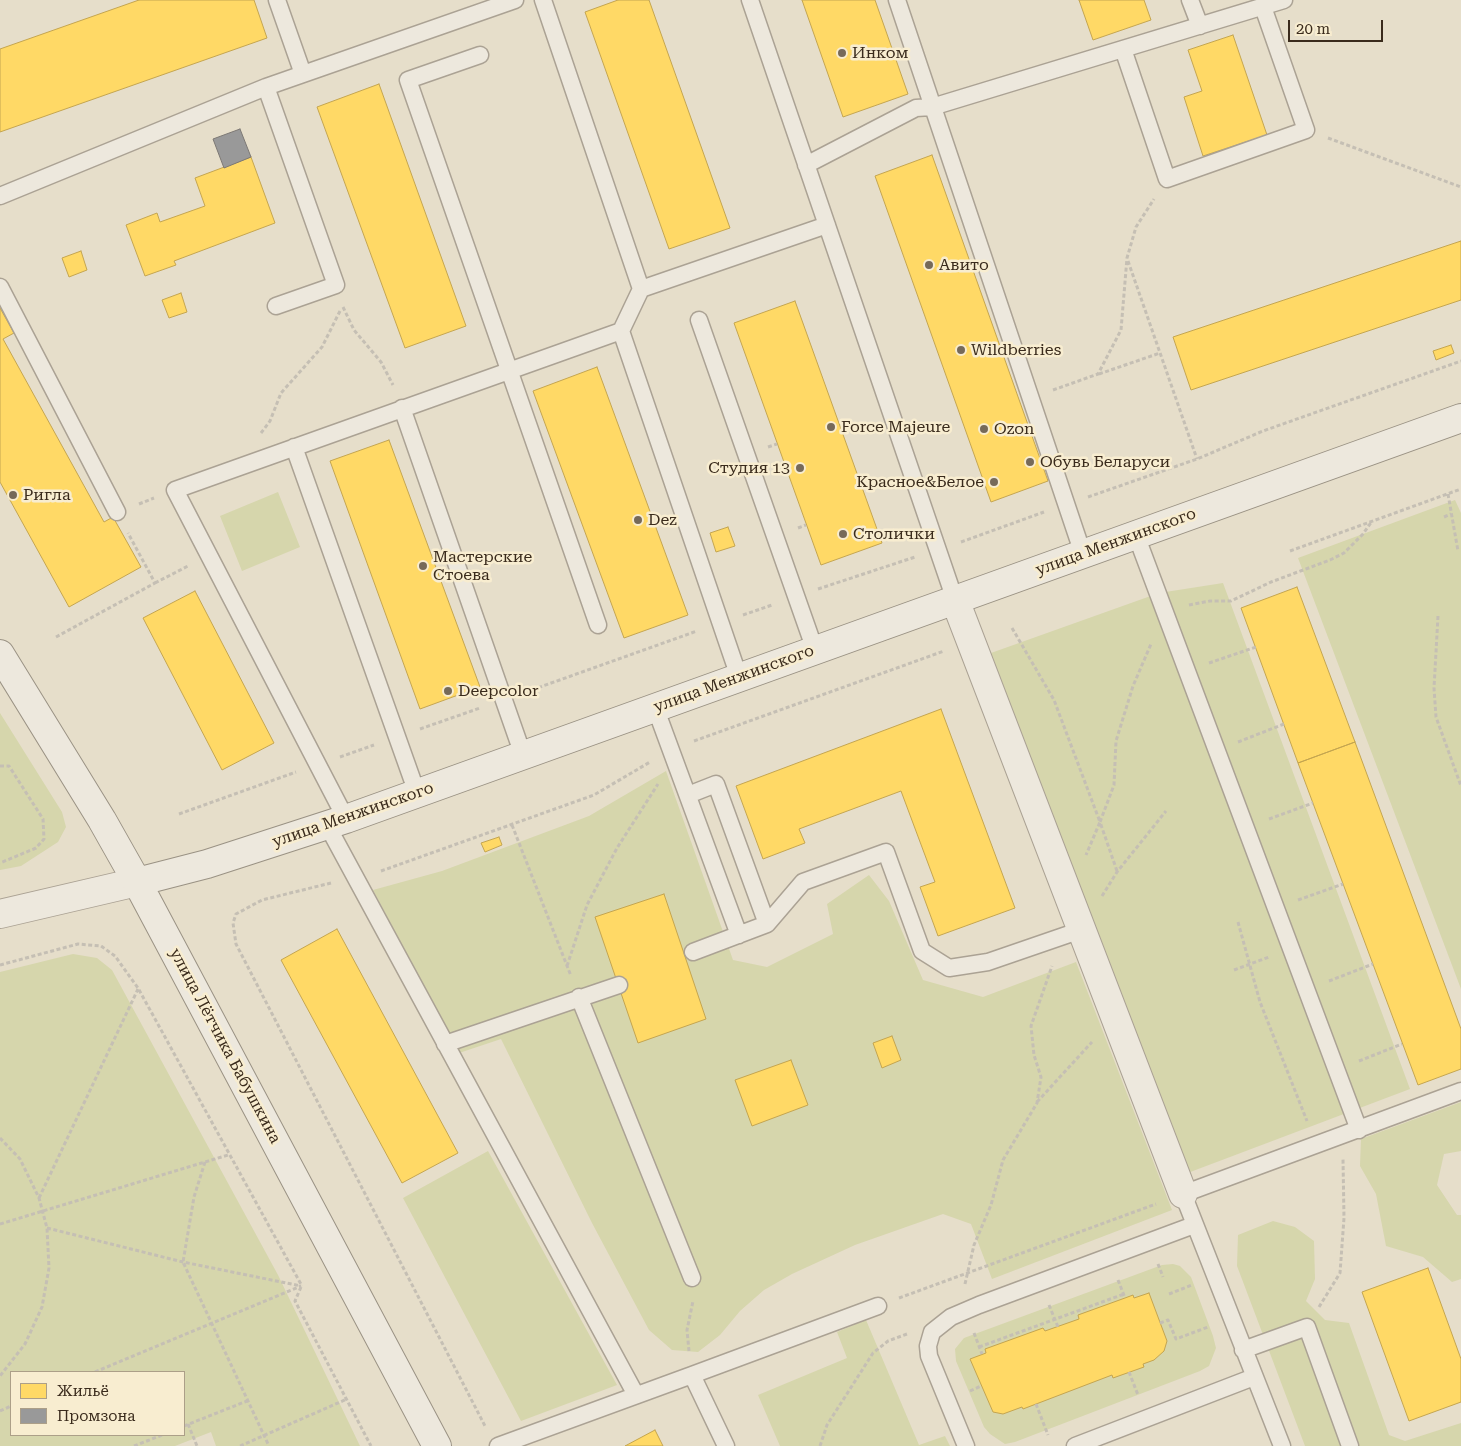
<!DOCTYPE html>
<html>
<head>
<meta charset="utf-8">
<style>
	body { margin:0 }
	#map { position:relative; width:1461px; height:1446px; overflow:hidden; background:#e6deca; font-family:"Roboto Serif",serif }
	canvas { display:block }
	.legend { position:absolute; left:10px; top:1371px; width:175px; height:65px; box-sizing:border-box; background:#f8edd0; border:1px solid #ac9f88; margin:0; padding:6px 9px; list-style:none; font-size:15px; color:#3a2b1c }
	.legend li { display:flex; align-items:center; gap:10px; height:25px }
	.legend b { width:25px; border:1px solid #ac9f88 }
	.scale { position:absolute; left:1288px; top:20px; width:95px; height:22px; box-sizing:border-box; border:2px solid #3a2b1c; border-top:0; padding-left:6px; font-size:15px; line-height:18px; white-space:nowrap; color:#3a2b1c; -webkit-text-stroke:4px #f8edd0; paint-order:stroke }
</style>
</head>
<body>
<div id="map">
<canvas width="1461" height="1446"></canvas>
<ul class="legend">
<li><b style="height:14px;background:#ffd966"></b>Жильё</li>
<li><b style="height:14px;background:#999"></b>Промзона</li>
</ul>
<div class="scale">20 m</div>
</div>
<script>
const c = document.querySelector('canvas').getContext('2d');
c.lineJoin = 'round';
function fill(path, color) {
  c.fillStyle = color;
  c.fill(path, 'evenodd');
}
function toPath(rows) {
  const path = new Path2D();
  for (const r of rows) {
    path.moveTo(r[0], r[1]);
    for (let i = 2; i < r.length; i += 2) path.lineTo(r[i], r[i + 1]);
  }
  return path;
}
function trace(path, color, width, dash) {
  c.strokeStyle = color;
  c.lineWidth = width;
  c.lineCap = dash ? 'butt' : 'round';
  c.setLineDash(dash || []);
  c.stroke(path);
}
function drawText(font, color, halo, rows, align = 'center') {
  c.font = font + ' "Roboto Serif",serif';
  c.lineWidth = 5;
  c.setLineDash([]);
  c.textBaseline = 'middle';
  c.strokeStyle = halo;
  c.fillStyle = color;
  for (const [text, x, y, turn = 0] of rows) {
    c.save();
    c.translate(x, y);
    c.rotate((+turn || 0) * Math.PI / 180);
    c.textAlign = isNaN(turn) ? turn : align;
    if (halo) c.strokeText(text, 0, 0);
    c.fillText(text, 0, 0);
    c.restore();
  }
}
const green = toPath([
	[278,492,300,547,242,571,220,516],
	[1455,500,1461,513,1461,989,1298,558],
	[1223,583,1410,1089,1185,1174,991,653,1159,593],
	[0,713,62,812,66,827,58,842,21,866,0,870],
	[666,771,733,960,767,967,833,934,827,904,869,875,889,901,923,980,983,997,1076,962,1172,1210,992,1279,971,1224,943,1214,855,1245,792,1274,764,1290,740,1311,720,1335,698,1352,672,1350,649,1330,592,1223,501,1039,459,1053,373,890,442,871,589,816],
	[73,954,97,958,112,970,278,1275,360,1446,216,1446,211,1432,175,1446,0,1446,0,972],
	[11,1372,184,1372,184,1435,11,1435],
	[1461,1102,1461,1151,1444,1154,1437,1185,1457,1215,1461,1215,1461,1279,1452,1282,1423,1257,1386,1246,1376,1194,1360,1166,1361,1139],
	[488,1151,617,1385,521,1421,403,1198],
	[1273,1221,1295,1227,1314,1241,1315,1279,1306,1301,1325,1320,1349,1323,1389,1435,1405,1441,1461,1423,1461,1446,1305,1446,1237,1266,1238,1235],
	[1173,1264,1180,1266,1191,1277,1213,1336,1216,1348,1209,1366,1200,1371,1015,1442,1005,1444,990,1434,984,1427,956,1361,955,1349,964,1338,1162,1265],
	[866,1320,919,1445,945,1436,950,1446,780,1446,758,1395,847,1358,837,1332]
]);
const homes = toPath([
	[139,0,254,0,267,38,0,132,0,49,139,0],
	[618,0,649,0,730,228,669,249,585,12,618,0],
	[802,0,875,0,908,94,843,117,802,0],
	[1079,0,1144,0,1151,20,1093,40,1079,0],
	[1233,35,1267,135,1203,156,1184,97,1202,91,1188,50,1233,35],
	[379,84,466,326,405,348,317,107,379,84],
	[932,155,1048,481,991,502,875,176,932,155],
	[251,157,275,223,174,261,176,265,145,276,126,225,157,213,160,222,205,206,195,178,251,157],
	[1461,241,1461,300,1191,390,1173,337,1461,241],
	[81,251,87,270,69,277,62,258,81,251],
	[181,293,187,312,169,318,162,300,181,293],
	[795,301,882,543,821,565,734,323,795,301],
	[0,308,14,333,3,339,104,522,113,517,141,567,69,607,0,482,0,308],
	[1451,345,1454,353,1436,360,1433,351,1451,345],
	[597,367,688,615,624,638,533,391,597,367],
	[389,440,480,687,420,709,330,461,389,440],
	[728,527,735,546,716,552,710,533,728,527],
	[1297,587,1355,742,1298,763,1241,608,1297,587],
	[195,591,274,743,222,770,143,618,195,591],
	[941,709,1015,908,938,936,920,887,935,882,901,791,799,829,805,843,763,859,736,786,941,709],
	[1355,742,1461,1029,1461,1069,1418,1085,1298,763,1355,742],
	[499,837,502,845,485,852,481,843,499,837],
	[664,894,706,1019,638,1043,595,917,664,894],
	[337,929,458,1153,402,1183,281,960,337,929],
	[892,1036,901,1060,882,1068,873,1043,892,1036],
	[791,1060,808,1105,752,1126,735,1080,791,1060],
	[1428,1268,1461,1359,1461,1402,1409,1421,1362,1292,1428,1268],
	[1149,1293,1167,1341,1164,1351,1154,1360,1143,1364,1144,1367,1113,1378,1112,1375,1023,1409,1022,1407,1003,1414,993,1412,970,1359,986,1353,985,1349,1043,1328,1045,1331,1079,1319,1078,1315,1125,1298,1133,1295,1134,1298,1149,1293],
	[655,1430,663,1446,625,1446,655,1430]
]);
const industry = toPath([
	[240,129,251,157,224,168,213,139,240,129]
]);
const path = toPath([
	[1328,138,1461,187],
	[1128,261,1197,459],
	[343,307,354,330,381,362,393,385],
	[1099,374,1160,353],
	[1053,390,1098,374,1121,330,1127,258,1136,227,1154,199],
	[261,433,270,421,281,393,322,347,341,309],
	[768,447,777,444],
	[1448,494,1458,551],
	[1088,497,1197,459,1263,431,1461,361],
	[139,504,154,498],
	[1444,517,1451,514],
	[798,528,806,525],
	[961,542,1044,512],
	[1290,551,1461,489],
	[155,583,188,566],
	[818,589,915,557],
	[1189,605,1210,601,1231,601,1271,582,1330,560,1344,553,1363,534,1372,521],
	[743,615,772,605],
	[1438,616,1434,688,1436,717,1461,786],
	[1012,628,1054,700,1100,822,1086,855],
	[56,637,155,583,128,533],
	[1209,663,1256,647],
	[526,692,697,631],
	[420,729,480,708],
	[694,741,944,651],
	[1238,742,1284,724],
	[340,757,374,745],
	[0,766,9,766,43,819,44,839,36,848,0,863],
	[179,814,296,772],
	[1269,819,1313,803],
	[512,825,571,976],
	[381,871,594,795,650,762],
	[1117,871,1100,822,1114,785,1116,741,1133,686,1151,644],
	[331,883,262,900,236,914,233,923,236,944,485,1426],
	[1102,896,1117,872,1166,811],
	[1298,900,1343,884],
	[1238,922,1260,1002,1307,1121],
	[0,965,78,944,101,946,115,956,138,988,302,1286],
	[567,966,587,905,617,848,658,784],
	[1234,970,1269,957],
	[1329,981,1373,964],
	[1359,1061,1402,1044],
	[1037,1102,1092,1042],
	[0,1138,20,1159,39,1198,47,1228,49,1268,42,1307,25,1344,0,1376],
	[205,1162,194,1197,183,1262,269,1446],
	[39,1198,138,989],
	[0,1224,228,1155],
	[47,1228,183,1262,301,1286],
	[1158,1264,1163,1277],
	[1118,1280,1125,1298],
	[965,1284,974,1245,991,1205,1003,1160,1037,1103,1041,1077,1034,1055,1031,1026,1052,966],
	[301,1287,295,1301,371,1446],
	[1169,1294,1192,1285],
	[899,1298,1156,1204],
	[1049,1305,1058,1327],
	[1319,1307,1340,1273,1344,1218,1343,1159],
	[1160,1323,1168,1320,1176,1339,1208,1327],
	[974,1333,982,1354],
	[979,1347,1124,1294],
	[689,1351,687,1330,693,1301],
	[95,1372,301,1286],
	[1129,1372,1138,1395],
	[970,1391,981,1386],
	[1036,1404,1048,1435],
	[0,1411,11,1406],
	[188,1424,197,1446],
	[184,1426,247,1401],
	[134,1446,162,1435],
	[240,1446,347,1399],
	[820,1446,827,1425,873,1353,888,1341,907,1334]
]);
const service = toPath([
	[277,0,303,74],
	[543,0,641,289,621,331,739,677],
	[750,0,955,600],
	[897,0,1083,554],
	[1190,0,1200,26],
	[1123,49,1167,179,1306,130,1263,7],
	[480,55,408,80,598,625],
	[266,87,336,285,276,306],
	[806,165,916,108,932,107,1284,0],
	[0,196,266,87,515,0],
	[0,287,117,512],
	[641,289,827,225],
	[699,320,815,650],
	[402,408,523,755],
	[294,447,417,793],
	[1136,535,1359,1130],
	[655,707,739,935],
	[688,795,716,784,767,924],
	[346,819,175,490,621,331],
	[327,825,636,1395],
	[693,952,767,924,803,882,886,852,922,951,949,968,988,962,1081,930],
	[579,997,692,1278],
	[445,1044,619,985],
	[1243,1350,1307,1327,1350,1446],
	[692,1375,878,1306],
	[498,1446,692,1375,726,1446],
	[966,1446,929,1356,928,1346,932,1332,951,1317,979,1305,1194,1225],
	[1075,1446,1254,1377],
	[1282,1446,1183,1194,1461,1091]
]);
const minor = toPath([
	[955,600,1183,1194]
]);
const tertiary = toPath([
	[0,914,137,882]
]);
const secondary = toPath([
	[0,654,102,820,137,882,437,1446],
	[137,882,207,864,346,819,1461,418]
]);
const markers = [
	[842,53,5,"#766a59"],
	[929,265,5,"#766a59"],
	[961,350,5,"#766a59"],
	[831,427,5,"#766a59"],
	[984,429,5,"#766a59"],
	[1030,462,5,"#766a59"],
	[800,468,5,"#766a59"],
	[994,482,5,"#766a59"],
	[13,495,5,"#766a59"],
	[638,520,5,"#766a59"],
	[843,534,5,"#766a59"],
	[423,566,5,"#766a59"],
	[448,691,5,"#766a59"]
];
const poiNames = [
	["Инком",852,53],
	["Авито",939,265],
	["Wildberries",971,350],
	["Force Majeure",841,427],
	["Ozon",994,429],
	["Обувь Беларуси",1040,462],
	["Студия 13",790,468,"right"],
	["Красное&Белое",984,482,"right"],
	["Ригла",23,495],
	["Dez",648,520],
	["Столички",853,534],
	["Мастерские",433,557],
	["Стоева",433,575],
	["Deepcolor",458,691]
];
const streetNames = [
	["улица Менжинского",1116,542,-20],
	["улица Менжинского",734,679,-20],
	["улица Менжинского",353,815,-19],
	["улица Лётчика Бабушкина",225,1046,62]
];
fill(green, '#d6d6ac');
fill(homes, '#ffd966');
trace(homes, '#c4a550', 1);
fill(industry, '#999');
trace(industry, '#7c7874', 1);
trace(service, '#aba294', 19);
trace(minor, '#aba294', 30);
trace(tertiary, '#aba294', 30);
trace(secondary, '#9a9284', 30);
trace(path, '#c5bfb4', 3, [4, 2.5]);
trace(service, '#ede8dd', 16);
trace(minor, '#ede8dd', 28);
trace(tertiary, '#ede8dd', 28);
trace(secondary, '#ede8dd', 28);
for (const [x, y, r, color] of markers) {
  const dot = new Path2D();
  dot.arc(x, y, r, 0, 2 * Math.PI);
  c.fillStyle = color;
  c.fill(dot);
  trace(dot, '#f8edd0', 2);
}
drawText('16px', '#3a2b1c', '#f8edd0', poiNames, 'left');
drawText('16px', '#3a2b1c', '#f8edd0', streetNames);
</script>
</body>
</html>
